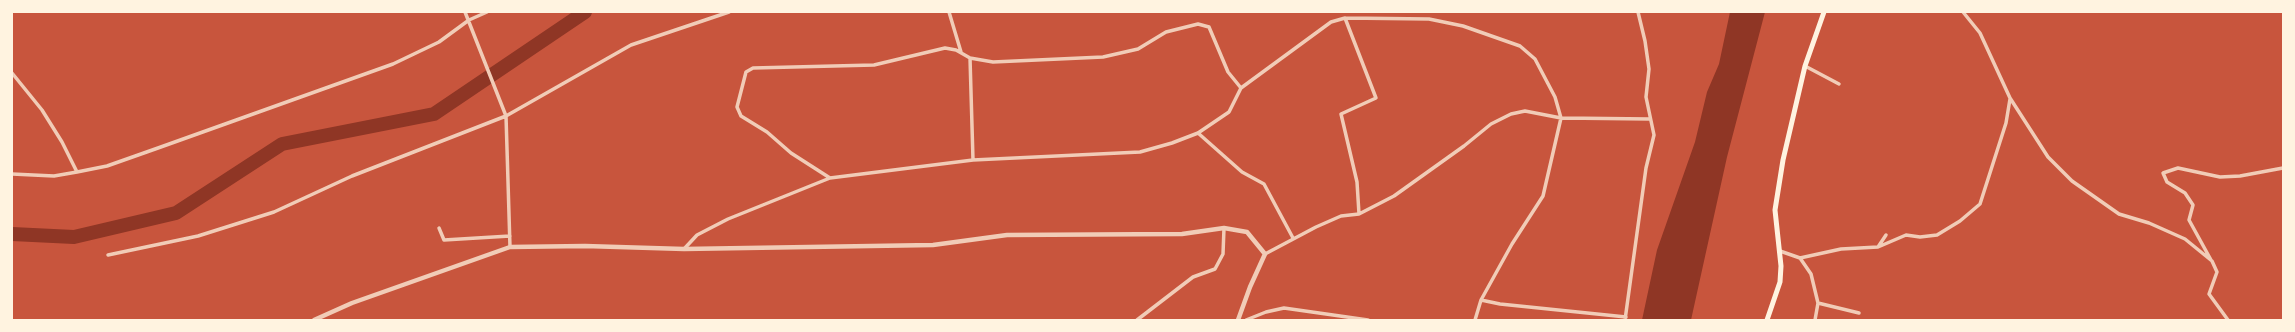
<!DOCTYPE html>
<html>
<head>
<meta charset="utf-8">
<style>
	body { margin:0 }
	#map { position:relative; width:2295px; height:332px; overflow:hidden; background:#c8553d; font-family:"Open Sans",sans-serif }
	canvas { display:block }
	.frame { position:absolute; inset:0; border:13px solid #fff3e0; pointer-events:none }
</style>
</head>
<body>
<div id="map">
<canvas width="2295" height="332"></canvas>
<div class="frame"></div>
</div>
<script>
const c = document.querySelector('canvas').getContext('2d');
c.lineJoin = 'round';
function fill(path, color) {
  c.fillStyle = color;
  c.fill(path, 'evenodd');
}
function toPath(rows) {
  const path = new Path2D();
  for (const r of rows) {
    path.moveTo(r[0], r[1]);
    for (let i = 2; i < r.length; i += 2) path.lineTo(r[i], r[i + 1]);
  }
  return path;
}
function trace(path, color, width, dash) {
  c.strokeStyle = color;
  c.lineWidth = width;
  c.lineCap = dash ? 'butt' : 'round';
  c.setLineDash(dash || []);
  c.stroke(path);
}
const water = toPath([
	[1730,12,1765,12,1727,157,1691,320,1642,320,1657,250,1695,142,1707,92,1719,64]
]);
const river = toPath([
	[12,234,74,237,176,213,282,144,434,114,585,12]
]);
const minor = toPath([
	[465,12,506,116,510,247],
	[949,12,961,52],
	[1963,12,1980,33,2010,98,2048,157,2072,181,2119,214,2149,223,2185,239,2212,261,2217,272,2209,294,2228,320],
	[1345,18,1376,98,1341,114,1357,182,1359,214],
	[970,58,973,160],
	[1805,66,1839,84],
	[12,73,42,110,62,142,77,172,54,176,12,174],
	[1198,133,1242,172,1264,184,1293,238],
	[77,172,107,166,158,148,393,64,439,42,469,20,487,12],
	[830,178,791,153,767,132,741,116,737,107,746,72,753,68,874,65,945,48,956,50,970,58,993,62,1103,57,1138,49,1166,32,1198,24,1209,27,1228,72,1241,88],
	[439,228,444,240,510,236],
	[1878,247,1906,235,1920,237,1937,235,1960,221,1980,204,2006,123,2010,99],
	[684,249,697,235,728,219,830,178,973,160,1140,152,1172,143,1198,133,1229,112,1241,88,1331,22,1345,18,1429,19,1463,26,1520,46,1535,59,1555,97,1561,118,1543,196,1512,244,1481,300,1475,320],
	[1780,251,1800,258,1841,249,1878,247,1886,235],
	[1265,254,1316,227,1341,216,1359,214,1394,196,1464,146,1491,124,1511,114,1525,111,1561,118,1650,119],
	[108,255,198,236,274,212,352,176,506,116,631,45,729,12],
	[1800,258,1811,274,1818,303,1815,320],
	[2211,260,2189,220,2193,205,2185,193,2167,182,2163,173,2178,168,2220,177,2240,176,2283,168],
	[1481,300,1500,304,1626,317],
	[1818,303,1859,313],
	[1137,320,1193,277,1215,269,1223,254,1224,228],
	[1246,320,1266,312,1284,308,1368,320],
	[1625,320,1646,168,1654,135,1646,97,1649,69,1645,41,1638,12]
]);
const tertiary = toPath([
	[314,320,352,303,510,247,585,246,684,249,933,245,1007,235,1182,234,1224,228,1247,232,1265,254,1250,287,1238,320]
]);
const secondary = toPath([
	[1767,320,1780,282,1781,266,1775,210,1783,160,1805,66,1824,12]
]);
fill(water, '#8f3625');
trace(river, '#8f3625', 14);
trace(minor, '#f1ccb7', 3.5);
trace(tertiary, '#f1ccb7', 4.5);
trace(secondary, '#fff3e0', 5);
</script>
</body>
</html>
